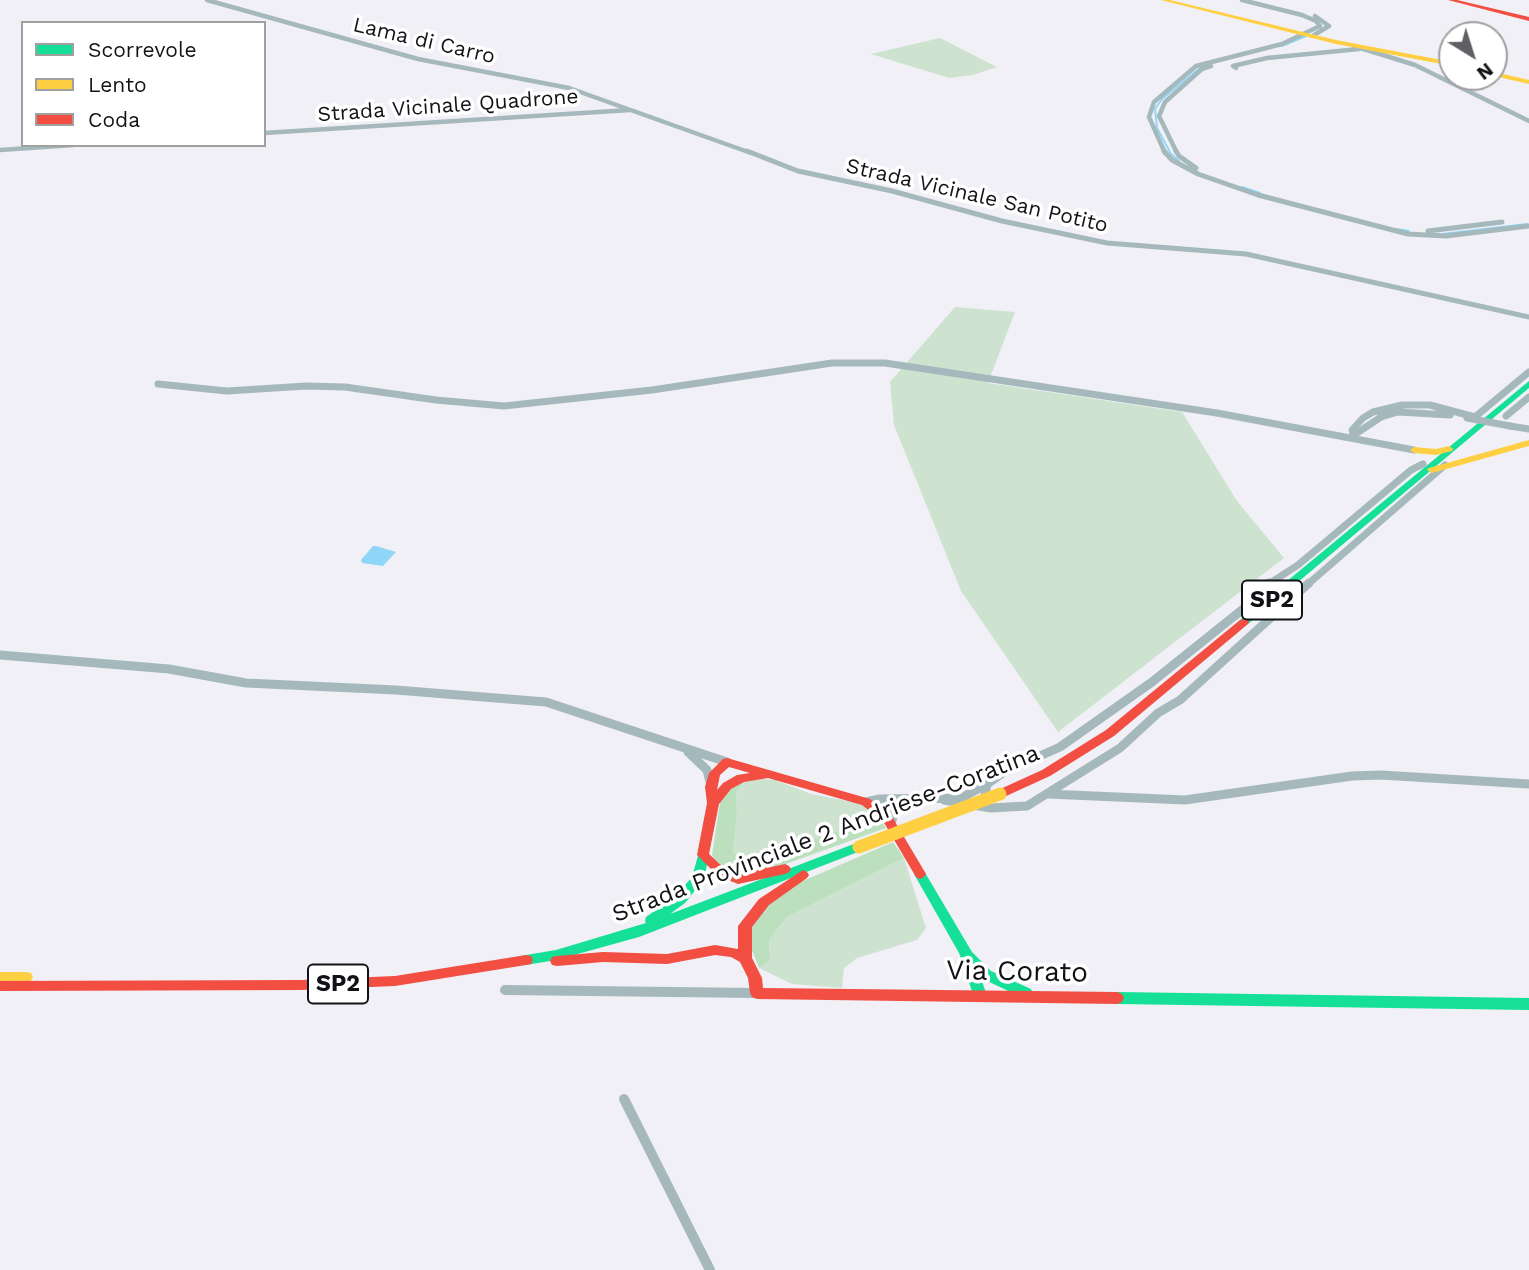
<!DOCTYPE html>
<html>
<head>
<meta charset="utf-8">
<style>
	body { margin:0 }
	#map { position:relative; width:1529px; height:1270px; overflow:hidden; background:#f0f0f6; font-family:"Work Sans",sans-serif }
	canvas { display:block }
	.legend { position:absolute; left:21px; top:21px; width:245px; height:126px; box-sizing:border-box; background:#fff; border:2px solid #a0a0a1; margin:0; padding:9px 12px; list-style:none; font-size:21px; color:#111215 }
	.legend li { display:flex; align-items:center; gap:14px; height:35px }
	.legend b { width:35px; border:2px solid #a0a0a1 }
	.north { position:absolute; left:1438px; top:21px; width:70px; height:70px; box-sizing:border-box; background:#fff; border:2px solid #a0a0a1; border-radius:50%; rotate:142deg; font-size:19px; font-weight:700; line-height:28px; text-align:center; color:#111215 }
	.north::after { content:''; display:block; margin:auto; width:24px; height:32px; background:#5f6064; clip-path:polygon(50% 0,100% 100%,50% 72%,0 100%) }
</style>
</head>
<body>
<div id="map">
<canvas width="1529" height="1270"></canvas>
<ul class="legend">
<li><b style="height:9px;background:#16e098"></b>Scorrevole</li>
<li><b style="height:9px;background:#ffcf43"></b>Lento</li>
<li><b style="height:9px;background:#f24e42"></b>Coda</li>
</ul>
<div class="north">N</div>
</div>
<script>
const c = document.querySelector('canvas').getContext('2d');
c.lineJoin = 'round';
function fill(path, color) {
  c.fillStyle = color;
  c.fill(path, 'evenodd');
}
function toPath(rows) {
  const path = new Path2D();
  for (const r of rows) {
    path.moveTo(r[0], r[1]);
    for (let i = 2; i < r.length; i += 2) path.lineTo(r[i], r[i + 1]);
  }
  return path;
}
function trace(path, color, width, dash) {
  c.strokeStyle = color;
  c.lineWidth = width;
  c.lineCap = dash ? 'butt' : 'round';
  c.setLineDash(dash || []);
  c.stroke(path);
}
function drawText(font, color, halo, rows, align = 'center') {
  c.font = font + ' "Work Sans",sans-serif';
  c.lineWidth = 7;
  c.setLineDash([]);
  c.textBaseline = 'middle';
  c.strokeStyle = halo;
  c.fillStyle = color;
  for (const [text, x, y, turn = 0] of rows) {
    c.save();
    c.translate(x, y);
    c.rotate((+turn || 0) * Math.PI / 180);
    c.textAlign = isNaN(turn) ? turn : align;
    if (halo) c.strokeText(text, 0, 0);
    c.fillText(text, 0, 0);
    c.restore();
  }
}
const green = toPath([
	[940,38,997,67,973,75,949,78,871,54],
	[955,307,1015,312,988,383,1182,412,1237,501,1284,558,1058,732,961,591,894,425,890,382],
	[749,778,775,780,811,794,859,803,867,808,864,822,797,845,756,862,743,859,733,852,737,814,736,791,740,782],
	[904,858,926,928,917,940,857,958,844,968,842,988,792,984,759,968,770,961,769,940,787,917]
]);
const forest = toPath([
	[740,782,741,786,736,791,737,814,733,852,743,859,756,862,797,845,864,822,867,808,877,814,886,828,755,875,733,876,719,868,712,855,721,796],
	[893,842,904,858,787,917,769,940,770,961,759,968,746,935,760,909,789,887]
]);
const water = toPath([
	[373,546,376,546,396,552,383,566,362,563,361,560]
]);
const stream = toPath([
	[1282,46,1306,36],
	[1179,161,1171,154,1157,128,1155,109,1162,99,1202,66],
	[1242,187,1260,193],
	[1397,229,1409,231],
	[1442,234,1527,224]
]);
const streetFar4 = toPath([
	[207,0,418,59,569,88,751,153],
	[1314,35,1329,26,1315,16],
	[1354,46,1415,65,1529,121],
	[1236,68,1233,66,1267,58,1359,49],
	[264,133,630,110],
	[0,150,74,145],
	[1165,153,1149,117,1154,102,1196,66,1282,44,1320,26,1316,21,1302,15,1242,0],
	[1177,153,1159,116,1165,102,1202,69,1211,66]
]);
const streetFar3 = toPath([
	[747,151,798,171,892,191,1002,221,1107,243,1246,254,1529,317],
	[1164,151,1172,160,1198,174,1258,195,1408,234,1446,236,1529,226],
	[1176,151,1179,156,1196,168],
	[1428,231,1502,222]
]);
const streetFar2 = toPath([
	[158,384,227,391,306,386,345,387,436,400,504,406,652,390,832,363,885,363,1217,413,1414,450],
	[1506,416,1529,397],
	[1510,426,1529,429],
	[1354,435,1381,417,1398,412,1450,415],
	[1354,438,1352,430,1363,418,1373,412,1402,405,1430,405,1475,417,1529,372],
	[1267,585,1298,565,1411,470,1423,464],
	[1307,585,1445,465]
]);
const streetFar1 = toPath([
	[0,655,169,669,246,683,396,690,546,702,727,762],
	[688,752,707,770,711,786],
	[1048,794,1185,800,1352,776,1381,775,1529,784],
	[944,800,991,808,1027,806,1120,748,1158,713,1180,700,1309,583],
	[984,801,987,784,1004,772,1060,747,1152,682,1263,593,1264,587,1269,583],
	[866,802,880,799,961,798,987,784],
	[877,808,909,801],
	[891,824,894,813,902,804]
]);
const street = toPath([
	[505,990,757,993],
	[624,1099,710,1270]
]);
const fast = toPath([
	[1529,381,1529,388,1248,624,1240,624,1239,622,1240,620,1529,381],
	[859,842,863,844,865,847,863,850,639,937,556,960,526,965,521,964,519,960,521,956,526,955,556,950,646,923,645,921,646,917,675,897,692,877,699,852,703,850,707,852,709,855,704,879,685,903,670,914,859,842],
	[920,869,924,871,972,952,991,971,1031,989,1033,993,1031,997,1026,999,1021,997,981,978,987,996,985,1000,980,1002,975,1000,959,953,914,874,916,871,920,869],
	[1117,992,1529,998,1529,1010,1117,1004,1112,1002,1110,998,1112,994,1117,992]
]);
const slow = toPath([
	[1161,0,1170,0,1336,40,1452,62,1452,66,1336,44,1161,0],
	[1494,72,1529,80,1529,84,1494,76,1494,72],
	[1529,440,1529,446,1432,473,1427,470,1429,468,1529,440],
	[1449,446,1453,449,1452,451,1436,455,1414,453,1410,450,1414,447,1436,449,1449,446],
	[0,972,26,972,31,973,33,977,31,981,26,982,0,982,0,972]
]);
const jam = toPath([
	[1448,0,1457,0,1529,17,1529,21,1448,0],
	[1244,619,1248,620,1249,622,1248,624,1114,736,1050,776,1004,797,996,797,994,794,996,791,1042,770,1106,730,1240,620,1244,619],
	[727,758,870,799,891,815,926,874,924,877,920,879,916,877,883,821,862,805,768,778,744,782,731,789,719,804,709,854,726,870,738,874,785,864,789,866,791,869,789,872,785,874,738,884,718,876,697,855,707,803,705,787,709,773,723,759,727,758],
	[729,767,750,773,737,775,723,783,717,790,720,775,729,767],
	[803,870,807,872,809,875,807,878,769,905,752,927,752,958,762,978,763,988,1117,992,1122,994,1124,998,1122,1002,1117,1004,757,999,752,997,750,993,748,978,740,962,731,957,715,955,667,964,603,962,557,966,552,965,550,961,552,957,557,956,603,952,667,954,715,945,738,949,738,926,759,899,803,870],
	[526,955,531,956,533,960,531,964,526,965,395,986,301,990,0,991,0,981,301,980,395,976,526,955]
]);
const streetBridge = toPath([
	[1467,418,1510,426]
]);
const slowBridge = toPath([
	[859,847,1000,794]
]);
const farStreetnames = [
	["Lama di Carro",424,41,13],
	["Strada Vicinale Quadrone",448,106,-4],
	["Strada Vicinale San Potito",977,196,13]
];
const shields = [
	[1272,600,60],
	[338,984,60]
];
const shieldNames = [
	["SP2",1272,600],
	["SP2",338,984]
];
const streetNames = [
	["Strada Provinciale 2 Andriese-Coratina",826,834,-21]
];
const nearStreetnames = [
	["Via Corato",1017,972,1]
];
fill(green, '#cde3d0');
fill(forest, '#bce0be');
fill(water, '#8fd6f8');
trace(stream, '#8fd6f8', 2);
trace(streetFar4, '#a5b9bd', 4.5);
trace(streetFar3, '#a5b9bd', 5);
trace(streetFar2, '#a5b9bd', 7);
trace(streetFar1, '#a5b9bd', 9);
trace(street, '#a5b9bd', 10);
fill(fast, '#16e098');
fill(slow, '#ffcf43');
fill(jam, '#f24e42');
trace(streetBridge, '#a5b9bd', 7);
trace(slowBridge, '#ffcf43', 13);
drawText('21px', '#111215', '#fff', farStreetnames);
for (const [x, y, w] of shields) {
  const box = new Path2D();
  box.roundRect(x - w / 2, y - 19.5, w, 39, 5);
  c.fillStyle = '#fff';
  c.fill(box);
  trace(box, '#111215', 2);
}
drawText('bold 23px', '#111215', null, shieldNames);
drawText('24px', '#111215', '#fff', streetNames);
drawText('28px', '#111215', '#fff', nearStreetnames);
</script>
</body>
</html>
